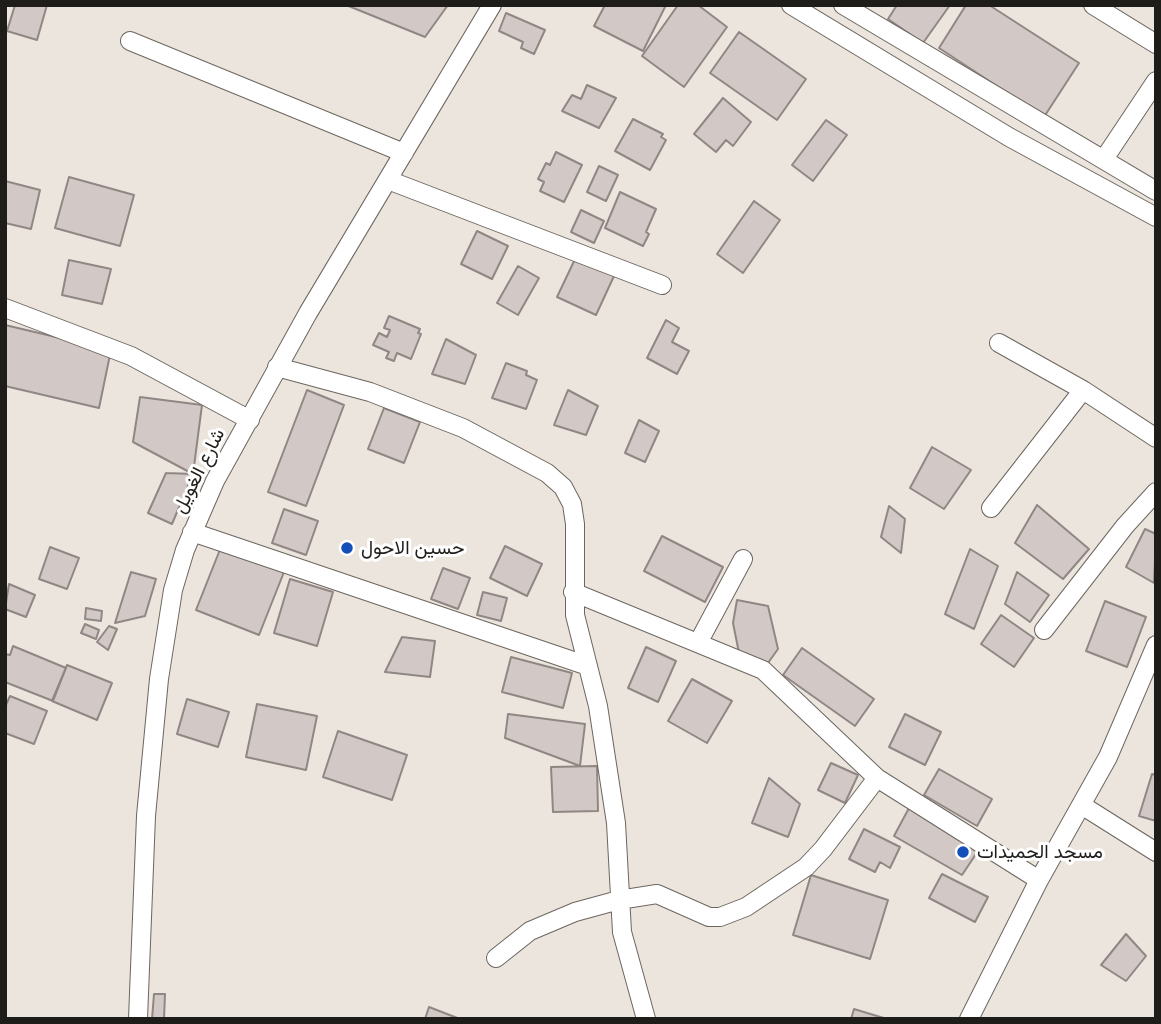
<!DOCTYPE html>
<html>
<head>
<meta charset="utf-8">
<style>
	body { margin:0 }
	#map { position:relative; width:1161px; height:1024px; overflow:hidden; background:#ece5dd; font-family:Mulish,sans-serif }
	canvas { display:block }
	.frame { position:absolute; inset:0; border:7px solid #1f1d1a; pointer-events:none }
</style>
</head>
<body>
<div id="map">
<canvas width="1161" height="1024"></canvas>
<div class="frame"></div>
</div>
<script>
const c = document.querySelector('canvas').getContext('2d');
c.lineJoin = 'round';
function fill(path, color) {
  c.fillStyle = color;
  c.fill(path, 'evenodd');
}
function toPath(rows) {
  const path = new Path2D();
  for (const r of rows) {
    path.moveTo(r[0], r[1]);
    for (let i = 2; i < r.length; i += 2) path.lineTo(r[i], r[i + 1]);
  }
  return path;
}
function trace(path, color, width, dash) {
  c.strokeStyle = color;
  c.lineWidth = width;
  c.lineCap = dash ? 'butt' : 'round';
  c.setLineDash(dash || []);
  c.stroke(path);
}
function drawText(font, color, halo, rows, align = 'center') {
  c.font = font + ' Mulish,Vazirmatn,sans-serif';
  c.lineWidth = 6;
  c.setLineDash([]);
  c.textBaseline = 'middle';
  c.strokeStyle = halo;
  c.fillStyle = color;
  for (const [text, x, y, turn = 0] of rows) {
    c.save();
    c.translate(x, y);
    c.rotate((+turn || 0) * Math.PI / 180);
    c.textAlign = isNaN(turn) ? turn : align;
    if (halo) c.strokeText(text, 0, 0);
    c.fillText(text, 0, 0);
    c.restore();
  }
}
const building = toPath([
	[15,5,47,5,37,40,7,31,15,5],
	[346,5,448,5,425,37,346,5],
	[605,5,666,5,643,51,594,26,605,5],
	[678,5,698,5,727,27,684,87,642,56,678,5],
	[897,5,950,5,923,43,888,19,897,5],
	[966,5,989,5,1079,63,1044,117,939,48,966,5],
	[506,13,545,30,534,54,521,48,523,42,499,31,506,13],
	[739,32,806,79,777,120,710,73,739,32],
	[587,85,616,98,599,128,562,111,572,95,581,99,587,85],
	[723,98,751,122,733,146,726,140,716,152,694,134,723,98],
	[633,119,663,134,661,137,666,140,650,170,615,151,633,119],
	[826,120,847,135,813,181,792,165,826,120],
	[556,152,582,165,564,202,540,191,544,182,538,179,546,163,550,165,556,152],
	[599,166,618,175,606,201,587,192,599,166],
	[69,177,134,195,120,246,55,228,69,177],
	[5,181,40,190,31,229,5,223,5,181],
	[620,192,656,209,646,232,649,234,643,246,605,228,620,192],
	[754,201,780,220,743,273,717,254,754,201],
	[581,210,604,221,594,243,571,232,581,210],
	[477,231,508,246,492,279,461,264,477,231],
	[576,257,614,276,596,315,557,297,576,257],
	[69,260,111,269,102,304,62,295,69,260],
	[518,266,539,278,518,315,497,303,518,266],
	[389,316,420,329,418,333,421,334,411,359,397,353,394,361,386,358,389,352,373,345,379,333,387,337,390,330,384,328,389,316],
	[666,320,679,328,672,342,689,351,677,374,647,358,666,320],
	[5,325,111,350,99,408,5,386,5,325],
	[446,339,476,355,465,384,432,374,446,339],
	[506,363,527,371,526,375,537,380,526,409,492,398,506,363],
	[307,390,344,405,306,506,268,492,307,390],
	[568,390,598,406,586,435,554,425,568,390],
	[140,397,202,405,193,474,133,442,140,397],
	[384,408,420,422,404,463,368,449,384,408],
	[639,420,659,431,645,462,625,453,639,420],
	[932,447,971,470,944,509,910,488,932,447],
	[166,473,193,474,172,524,148,513,166,473],
	[1037,505,1089,549,1063,579,1015,543,1037,505],
	[889,506,905,519,901,553,881,537,889,506],
	[284,509,318,521,306,555,272,543,284,509],
	[1145,529,1156,534,1154,583,1126,567,1145,529],
	[662,536,723,567,705,602,644,571,662,536],
	[505,546,542,564,527,596,490,578,505,546],
	[50,547,79,558,67,589,39,579,50,547],
	[221,547,284,572,259,635,196,610,221,547],
	[970,549,998,566,974,629,945,614,970,549],
	[443,568,470,578,458,609,431,599,443,568],
	[131,572,156,579,145,616,115,623,131,572],
	[1017,572,1049,595,1030,622,1005,604,1017,572],
	[290,579,333,592,317,646,274,633,290,579],
	[9,584,35,595,26,617,5,609,9,584],
	[483,592,507,598,501,621,477,615,483,592],
	[737,600,768,606,778,649,763,670,739,653,733,623,737,600],
	[1105,601,1146,617,1127,667,1086,651,1105,601],
	[86,608,102,611,101,621,85,619,86,608],
	[1001,615,1034,638,1014,667,981,644,1001,615],
	[85,624,99,630,96,639,81,633,85,624],
	[109,626,117,629,108,650,97,642,109,626],
	[402,637,435,641,430,677,385,672,402,637],
	[13,646,66,668,53,701,5,682,5,654,10,655,13,646],
	[646,647,676,661,658,702,628,688,646,647],
	[802,648,874,699,855,726,783,675,802,648],
	[511,657,572,673,563,708,502,692,511,657],
	[67,665,112,683,97,720,52,701,67,665],
	[692,679,732,701,707,743,668,721,692,679],
	[10,696,47,711,34,744,5,733,5,707,10,696],
	[187,699,229,712,218,747,177,734,187,699],
	[257,704,317,716,306,770,246,757,257,704],
	[508,714,585,724,580,766,505,738,508,714],
	[905,714,941,732,925,765,889,747,905,714],
	[338,731,407,755,392,800,323,777,338,731],
	[831,763,858,775,845,803,818,790,831,763],
	[597,766,598,811,553,812,551,767,597,766],
	[939,769,992,799,977,826,924,795,939,769],
	[1152,774,1156,775,1156,821,1139,816,1152,774],
	[769,778,800,804,788,837,752,823,769,778],
	[909,808,978,851,962,875,894,836,909,808],
	[864,829,900,847,890,868,880,862,875,872,849,859,864,829],
	[942,874,988,897,975,922,929,898,942,874],
	[811,875,888,900,870,959,793,935,811,875],
	[1126,934,1146,956,1126,981,1101,965,1126,934],
	[154,994,165,994,164,1019,152,1019,154,994],
	[429,1007,460,1019,425,1019,429,1007],
	[854,1009,887,1019,851,1019,854,1009]
]);
const minor = toPath([
	[791,5,1009,137,1156,217],
	[843,5,1156,191],
	[1093,5,1156,44],
	[130,41,404,153],
	[1104,159,1156,81],
	[388,180,662,285],
	[5,308,131,356,250,420],
	[999,343,1083,390,1156,438],
	[277,367,370,392,463,428,547,473,563,487,572,504,575,524,575,615,598,706,616,823,622,932,646,1019],
	[991,508,1083,390],
	[192,532,588,666],
	[573,592,763,670,877,778,1039,880],
	[1044,630,1125,526,1156,492],
	[698,643,743,559],
	[1083,806,1156,852],
	[496,958,530,931,575,912,619,900,657,894,709,917,720,917,746,907,806,867,823,849,877,778],
	[138,1019,146,816,159,679,173,590,185,550,215,481,308,313,492,5],
	[969,1019,1039,880,1108,757,1156,645]
]);
const markers = [
	[347,548,7,"#134eb9"],
	[963,852,7,"#134eb9"]
];
const streetNames = [
	["شارع الغويل",199,471,-63]
];
const poiNames = [
	["حسين الاحول",361,548],
	["مسجد الحميدات",977,852]
];
fill(building, '#d2c8c5');
trace(building, '#908784', 2);
trace(minor, '#6c665f', 20);
trace(minor, '#fff', 18);
for (const [x, y, r, color] of markers) {
  const dot = new Path2D();
  dot.arc(x, y, r, 0, 2 * Math.PI);
  c.fillStyle = color;
  c.fill(dot);
  trace(dot, '#fff', 2.5);
}
drawText('19px', '#1f1d1a', '#fff', streetNames);
drawText('19px', '#1f1d1a', '#fff', poiNames, 'left');
</script>
</body>
</html>
